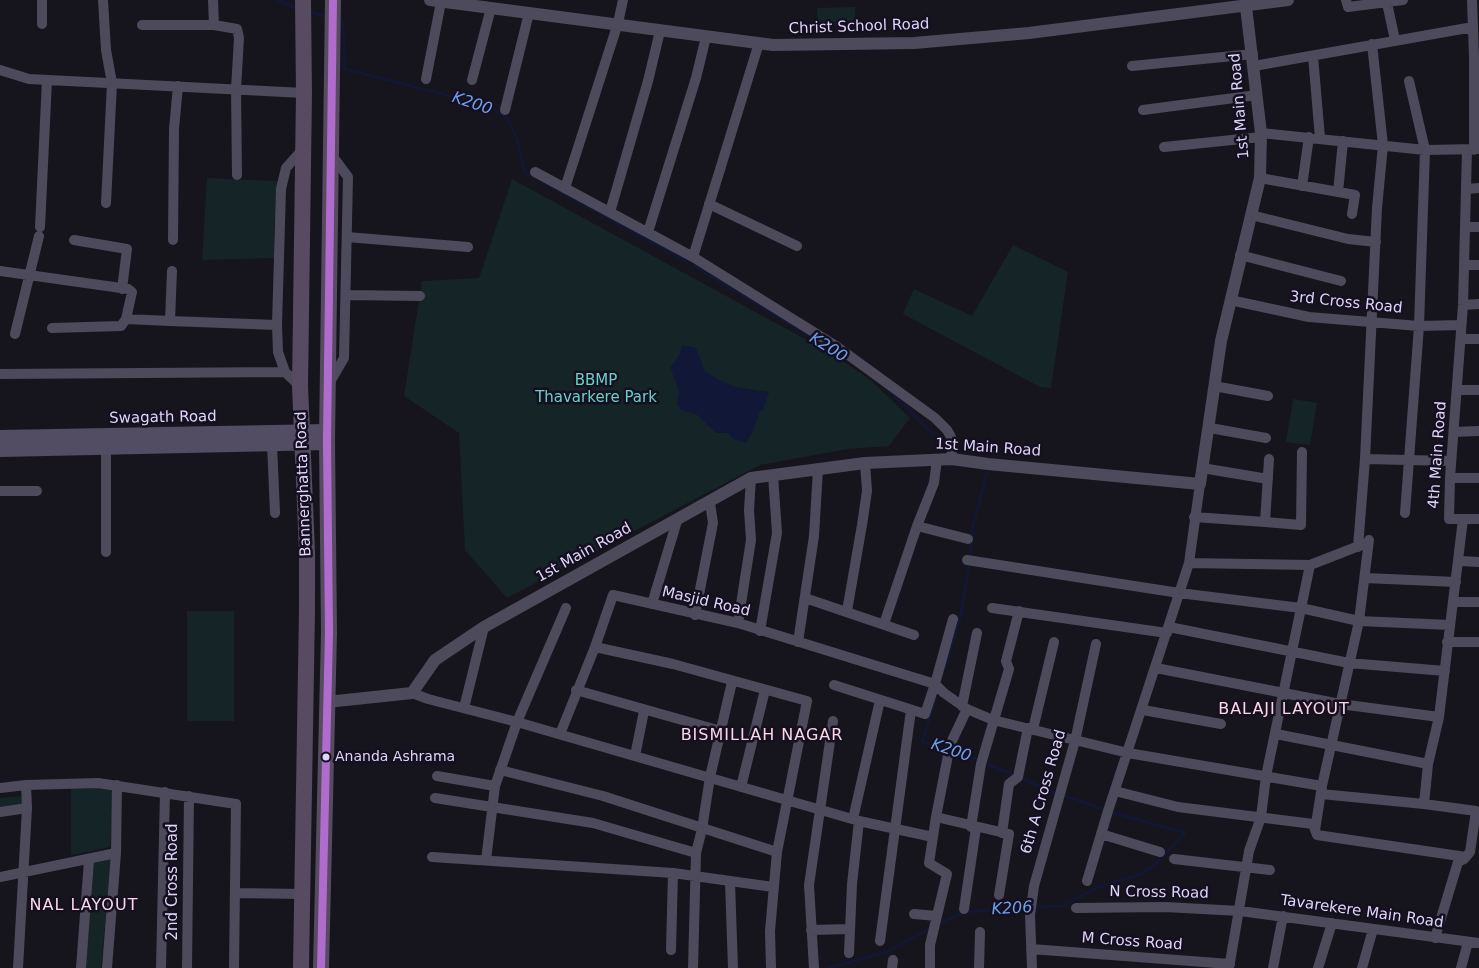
<!DOCTYPE html>
<html>
<head>
<meta charset="utf-8">
<style>
	body { margin:0 }
	canvas { display:block; background:#16141c }
</style>
</head>
<body>
<canvas width="1479" height="968"></canvas>
<script>
const c = document.querySelector('canvas').getContext('2d');
c.lineJoin = 'round';
function fill(path, color) {
  c.fillStyle = color;
  c.fill(path, 'evenodd');
}
function toPath(rows) {
  const path = new Path2D();
  for (const r of rows) {
    path.moveTo(r[0], r[1]);
    for (let i = 2; i < r.length; i += 2) path.lineTo(r[i], r[i + 1]);
  }
  return path;
}
function trace(path, color, width, dash) {
  c.strokeStyle = color;
  c.lineWidth = width;
  c.lineCap = dash ? 'butt' : 'round';
  c.setLineDash(dash || []);
  c.stroke(path);
}
function drawText(font, color, halo, rows, align = 'center') {
  c.font = font + ' "DejaVu Sans",sans-serif';
  c.lineWidth = 5;
  c.setLineDash([]);
  c.textBaseline = 'middle';
  c.strokeStyle = halo;
  c.fillStyle = color;
  for (const [text, x, y, turn = 0] of rows) {
    c.save();
    c.translate(x, y);
    c.rotate((+turn || 0) * Math.PI / 180);
    c.textAlign = isNaN(turn) ? turn : align;
    if (halo) c.strokeText(text, 0, 0);
    c.fillText(text, 0, 0);
    c.restore();
  }
}
const green = toPath([
	[855,7,855,26,818,26,817,8],
	[207,178,277,181,274,228,275,258,202,260],
	[512,179,836,356,873,382,910,418,889,446,848,449,760,465,507,598,465,550,459,433,404,396,422,281,479,278],
	[1013,245,1068,272,1051,388,1040,387,903,314,914,289,972,316],
	[1293,399,1317,403,1310,445,1286,442],
	[187,611,234,611,234,721,187,721],
	[71,786,115,787,110,847,71,855],
	[22,796,22,804,0,808,0,798],
	[111,859,101,968,85,968,92,863]
]);
const water = toPath([
	[682,345,696,348,705,371,719,380,735,387,769,392,763,411,760,411,752,433,746,443,733,439,728,433,716,433,696,414,681,410,677,404,679,391,670,367,679,356]
]);
const stream = toPath([
	[277,0,296,8],
	[308,11,327,17],
	[340,20,343,21,345,69,489,106,508,119,517,140,525,172,534,177],
	[543,182,686,261],
	[694,266,842,356],
	[889,390,947,448],
	[970,558,973,526,987,472],
	[945,668,960,618,969,564],
	[936,697,922,742,947,749],
	[952,751,980,760],
	[985,763,1014,775],
	[1021,778,1058,794],
	[1063,795,1105,810],
	[1034,907,1063,906,1096,888,1141,874,1158,862,1185,833,1110,812],
	[937,925,964,912,1029,908],
	[828,968,884,953,930,929]
]);
const minor = toPath([
	[103,0,106,50,112,83,106,203],
	[213,0,214,25],
	[1346,0,1348,7,1403,0],
	[1472,0,1474,57,1474,150],
	[1387,3,1395,40],
	[42,24,42,0],
	[142,25,214,25,237,29,239,38,236,89,237,175],
	[1313,56,1320,138],
	[1132,66,1253,54],
	[1254,66,1473,27],
	[0,70,29,79,304,93],
	[426,79,441,2],
	[472,80,491,8],
	[505,110,529,13],
	[1143,110,1257,95],
	[1261,133,1425,150,1479,149],
	[1164,147,1261,137],
	[1467,150,1463,305,1450,478,1449,519,1479,519],
	[535,172,693,257,836,346,935,418,947,430,951,437,952,459],
	[1260,178,1355,195,1352,214],
	[1302,186,1309,137],
	[565,188,618,23,623,0],
	[1466,189,1479,188],
	[1338,192,1343,141],
	[709,204,797,246],
	[610,212,648,81,660,31],
	[1251,215,1348,239,1376,242],
	[40,227,47,80],
	[1465,227,1479,227],
	[648,232,696,78,706,37],
	[347,237,468,247],
	[74,240,127,249,122,289],
	[173,240,174,129,178,86],
	[1240,255,1341,281],
	[693,257,759,43],
	[1464,265,1479,265],
	[0,271,128,289,132,292,126,319,170,321],
	[172,271,170,321,277,325],
	[346,295,420,296],
	[1230,300,1309,317,1419,326,1461,325],
	[1463,305,1479,304],
	[52,328,121,326,126,319],
	[15,334,39,236],
	[1461,339,1479,339],
	[0,374,285,372],
	[330,382,344,358,348,177,331,154],
	[300,386,285,372,278,352,277,325,281,189,286,168,302,150],
	[1214,386,1268,396],
	[1457,390,1479,390],
	[1210,428,1266,438],
	[1454,432,1479,431],
	[272,444,275,513],
	[106,448,106,552],
	[1365,459,1451,461],
	[1202,468,1268,479],
	[1450,478,1479,478],
	[0,491,37,491],
	[1405,513,1419,326,1425,150,1409,81],
	[1194,517,1265,522,1269,459],
	[1265,522,1301,525,1302,452],
	[917,526,968,539],
	[1358,547,1365,459,1377,208,1383,145,1372,44],
	[967,560,1179,593,1301,608,1359,621,1450,625],
	[1460,561,1479,562],
	[1189,563,1310,565,1364,544],
	[1365,578,1456,582],
	[805,598,914,635],
	[1454,602,1479,602],
	[652,604,677,521],
	[992,608,1167,633],
	[847,611,862,525,867,491,865,463],
	[695,615,713,523,710,503],
	[953,619,935,684,944,693,967,709,993,720,1128,753,1322,786],
	[738,623,751,540,749,510,751,478],
	[884,624,917,526,934,483,937,459],
	[1169,627,1349,663,1445,671],
	[760,631,777,533,773,475],
	[798,642,814,536,818,469],
	[1447,642,1479,642],
	[595,647,673,664,807,701,777,852,770,931,771,967],
	[1156,668,1340,704,1439,717],
	[576,690,721,731],
	[412,693,428,699,517,722,859,821,933,837],
	[962,706,977,633],
	[464,708,484,627],
	[967,709,950,745,936,817,1009,834,999,895],
	[1143,710,1221,724],
	[1033,729,1054,642],
	[560,734,595,647,613,595,738,623,935,684,925,714,834,685],
	[1276,734,1428,764],
	[635,756,644,711],
	[500,770,603,796,777,852],
	[437,776,495,786],
	[741,787,765,690],
	[0,788,26,785,98,783,236,804,234,968],
	[1115,791,1178,807,1313,824,1317,835,1466,857],
	[1321,794,1424,804,1476,811,1470,852,1464,859,1458,862,1435,938],
	[435,798,593,823,696,853],
	[1424,804,1428,764,1439,717,1463,519],
	[0,812,27,808],
	[853,819,880,700],
	[971,827,981,764,1009,669,1006,661,1019,611],
	[1315,830,1322,786,1359,621,1369,540],
	[1002,833,1009,784,1018,777,1028,728],
	[1101,834,1160,852],
	[432,857,673,873,773,887],
	[1174,859,1270,870],
	[486,860,495,786,517,722,566,608],
	[0,877,116,853],
	[1087,881,1108,811,1189,563,1200,484],
	[730,882,733,968],
	[235,893,302,894],
	[1076,908,1165,907,1240,911,1479,943],
	[964,909,976,828],
	[914,914,937,916],
	[811,930,850,929],
	[880,941,911,710],
	[1031,949,1230,964],
	[671,950,673,873],
	[849,953,852,884,859,821],
	[18,968,27,808,26,785],
	[81,968,89,860],
	[107,968,116,853,117,785],
	[161,968,165,792],
	[187,968,189,796],
	[693,968,696,853,702,829,710,777,732,682],
	[814,968,809,885,833,721],
	[892,968,893,960],
	[930,968,930,945,947,874,929,863,936,817],
	[979,968,980,932],
	[1032,968,1030,915,1034,886,1075,741,1096,644],
	[1229,968,1249,851,1261,817,1266,776,1310,565],
	[1273,968,1283,916],
	[1318,968,1332,923],
	[1362,968,1373,929],
	[1461,968,1468,942]
]);
const tertiary = toPath([
	[430,0,773,45,914,43,1029,33,1288,0],
	[327,702,412,693,435,660,484,627,751,478,865,463,952,459,988,464,1200,484,1221,341,1260,178,1261,133,1246,7]
]);
const secondary = toPath([
	[0,437,327,431],
	[0,450,327,443]
]);
const primary = toPath([
	[301,968,307,610,307,552,300,386,304,93,303,0],
	[321,968,329,633,327,440,333,0]
]);
const bus1 = toPath([
	[321,968,329,633,327,440,333,0]
]);
const markers = [
	[326,757,4.5,"#dfd5f9"]
];
const busNames = [
	["Ananda Ashrama",335,757]
];
const streetNames = [
	["Christ School Road",859,27,-2],
	["1st Main Road",1240,106,-95],
	["3rd Cross Road",1346,303,6],
	["Swagath Road",163,418,-1],
	["1st Main Road",988,448,4],
	["4th Main Road",1438,455,-86],
	["Bannerghatta Road",304,484,-92],
	["1st Main Road",584,553,-29],
	["Masjid Road",706,602,13],
	["6th A Cross Road",1044,792,-74],
	["2nd Cross Road",173,882,-90],
	["N Cross Road",1159,893,1],
	["Tavarekere Main Road",1362,912,8],
	["M Cross Road",1132,942,4]
];
const parkNames = [
	["BBMP",596,381],
	["Thavarkere Park",596,398]
];
const waterNames = [
	["K200",472,104,18],
	["K200",828,348,32],
	["K200",951,751,18],
	["K206",1012,909,-3]
];
const neighbourhoodNames = [
	["BALAJI LAYOUT",1284,710],
	["BISMILLAH NAGAR",762,736],
	["NAL LAYOUT",84,906]
];
fill(green, '#142427');
fill(water, '#111837');
trace(stream, '#111837', 2.5);
trace(minor, '#4d4a5c', 10);
trace(tertiary, '#4d4a5c', 12);
trace(secondary, '#524d62', 14);
trace(primary, '#564b60', 16);
trace(bus1, '#b06ccc', 8);
for (const [x, y, r, color] of markers) {
  const dot = new Path2D();
  dot.arc(x, y, r, 0, 2 * Math.PI);
  c.fillStyle = color;
  c.fill(dot);
  trace(dot, '#151020', 2);
}
drawText('14px', '#dfd5f9', '#151020', busNames, 'left');
drawText('15px', '#dfd5f9', '#151020', streetNames);
drawText('15px', '#6ad0c7', '#151020', parkNames);
drawText('italic 16px', '#709fec', '#151020', waterNames);
c.letterSpacing = '1px';
drawText('16px', '#fad6e7', '#151020', neighbourhoodNames);
c.letterSpacing = '0px';
</script>
</body>
</html>
